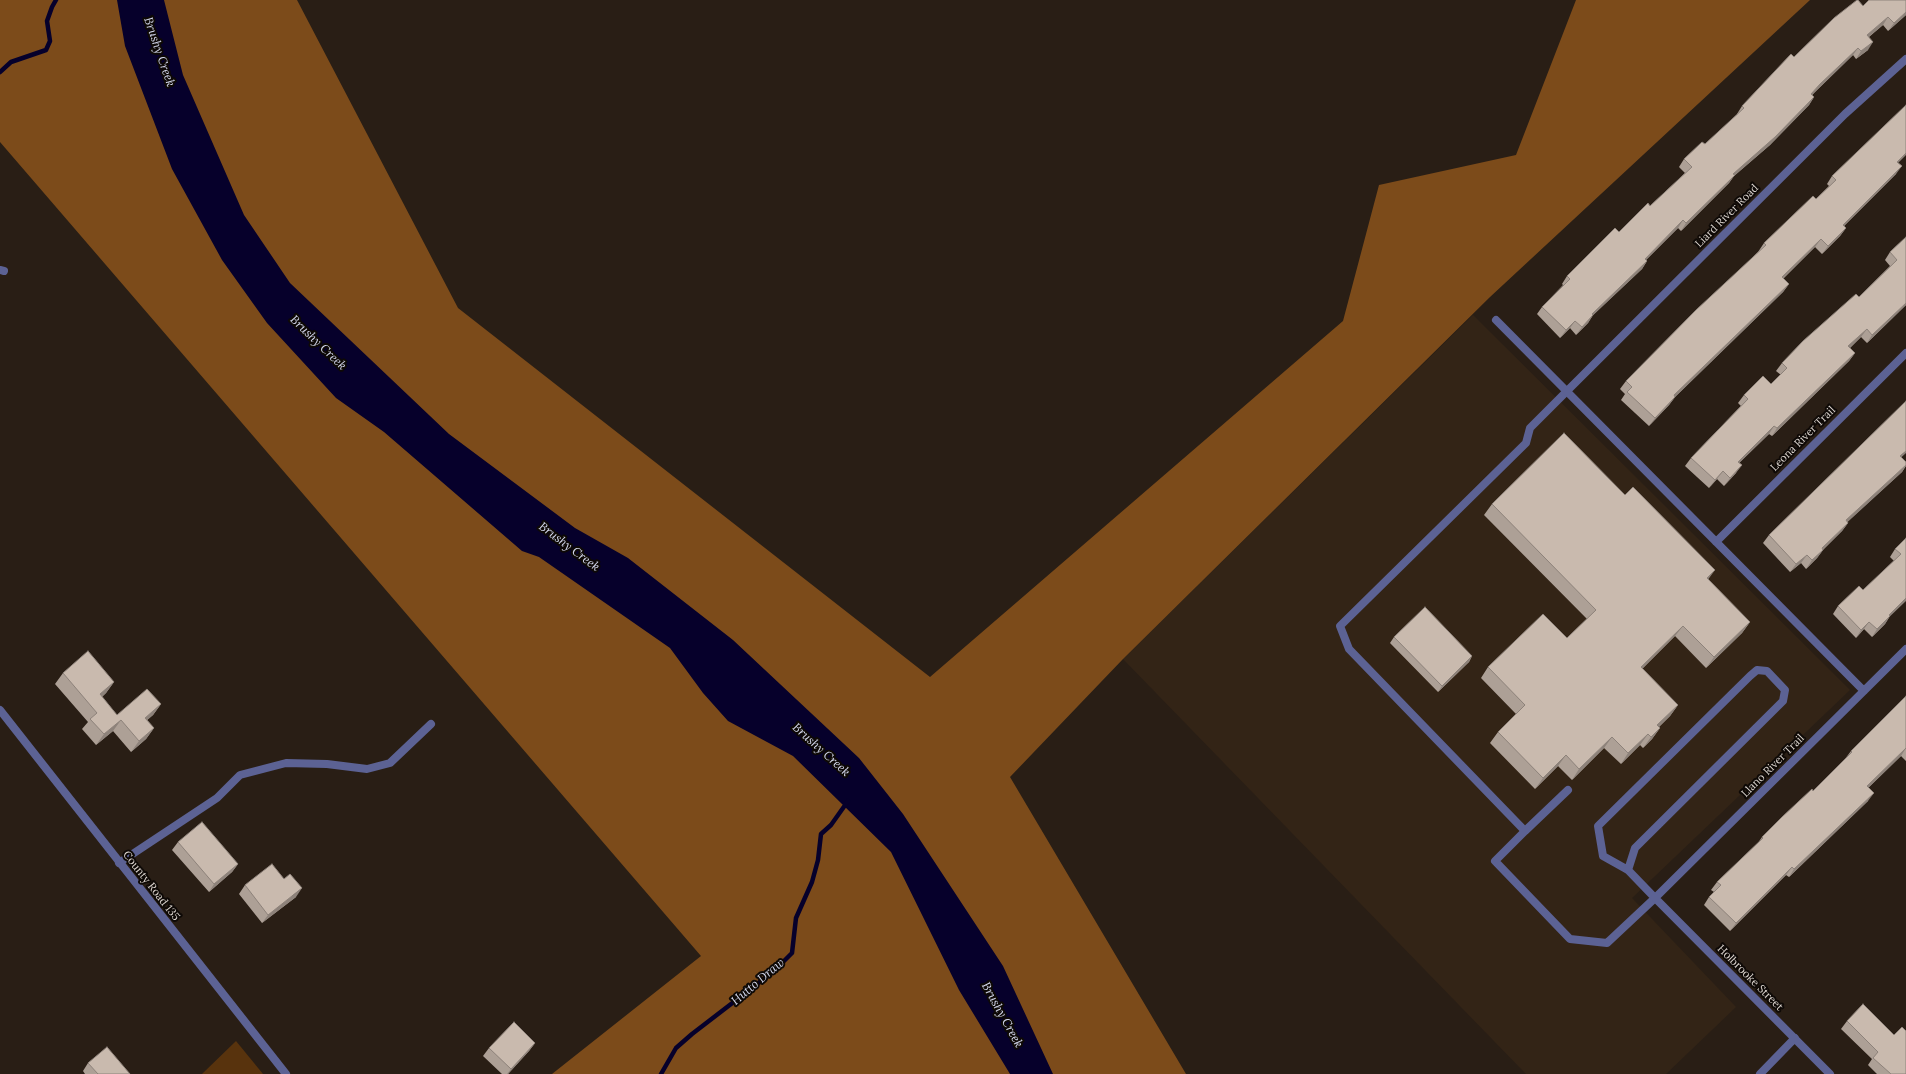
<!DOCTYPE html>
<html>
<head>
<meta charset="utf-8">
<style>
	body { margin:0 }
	canvas { display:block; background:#291e15 }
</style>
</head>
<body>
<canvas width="1906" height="1074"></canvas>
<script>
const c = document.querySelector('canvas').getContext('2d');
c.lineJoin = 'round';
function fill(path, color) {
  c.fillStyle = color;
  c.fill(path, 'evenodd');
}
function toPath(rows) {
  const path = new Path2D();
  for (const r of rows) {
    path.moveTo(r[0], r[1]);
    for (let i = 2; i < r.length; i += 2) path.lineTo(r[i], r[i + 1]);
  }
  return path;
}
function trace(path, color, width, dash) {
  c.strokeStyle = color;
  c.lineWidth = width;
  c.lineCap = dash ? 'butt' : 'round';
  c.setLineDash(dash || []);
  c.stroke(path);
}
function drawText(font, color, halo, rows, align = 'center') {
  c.font = font + ' Lora,serif';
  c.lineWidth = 4;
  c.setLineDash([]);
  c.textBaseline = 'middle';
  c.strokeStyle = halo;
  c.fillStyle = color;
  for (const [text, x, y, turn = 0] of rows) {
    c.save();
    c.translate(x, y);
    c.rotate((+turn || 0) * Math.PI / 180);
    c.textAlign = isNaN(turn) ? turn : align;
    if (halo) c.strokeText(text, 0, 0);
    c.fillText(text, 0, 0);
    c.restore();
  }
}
const built = toPath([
	[1473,315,1850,690,1632,898,1736,1007,1666,1074,1526,1074,1123,659]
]);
const green = toPath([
	[236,1041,263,1074,202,1074]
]);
const forest = toPath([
	[0,0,297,0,458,308,930,677,1343,321,1379,185,1516,155,1576,0,1810,0,1490,297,1123,659,1010,777,1186,1074,552,1074,701,956,0,142]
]);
const water = toPath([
	[117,0,164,0,183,75,244,215,290,283,449,434,575,528,628,558,733,640,859,758,903,814,1003,966,1053,1074,1010,1074,959,990,891,852,793,756,728,721,703,693,670,648,539,557,522,551,384,432,336,398,267,323,222,260,172,169,125,46]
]);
const stream = toPath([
	[0,72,11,62,46,50,50,41,47,21,52,7,56,0],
	[661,1074,676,1048,692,1034,774,971,792,953,796,918,812,882,818,860,821,834,831,825,848,801]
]);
const service = toPath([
	[0,270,4,271],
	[1567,391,1530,428,1526,443,1340,626,1349,649,1525,831,1495,861,1570,939,1607,943,1655,898,1628,870,1603,856,1598,826,1750,676,1757,670,1767,671,1785,690,1783,701,1635,848,1628,870],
	[1525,831,1568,790],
	[119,863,217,798,240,775,286,763,327,764,367,769,390,763,431,724]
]);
const minor = toPath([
	[1496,320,1864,691],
	[1567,391,1845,114,1906,59],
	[1716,542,1906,353],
	[0,710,286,1074],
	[1760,1074,1795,1038],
	[1830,1074,1655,898,1906,649]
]);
const wall = toPath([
	[1906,0,1906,15,1888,31,1883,25,1869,37,1868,50,1856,59,1853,55,1815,92,1812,95,1814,97,1809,105,1770,145,1734,176,1729,183,1681,231,1678,228,1646,260,1647,261,1642,269,1593,315,1588,323,1576,335,1570,328,1560,338,1537,314,1542,307,1563,285,1562,284,1567,276,1650,206,1685,173,1679,167,1684,159,1705,144,1738,114,1737,114,1742,106,1794,57,1863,6],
	[1898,163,1896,174,1844,226,1846,228,1840,236,1822,254,1815,247,1783,279,1789,284,1783,292,1675,397,1669,405,1649,426,1621,400,1625,394,1620,389,1626,381,1758,252,1764,243,1816,199,1829,186,1827,184,1832,176],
	[1906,237,1906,305,1867,343,1861,337,1850,348,1855,353,1849,361,1772,436,1769,434,1739,463,1736,473,1724,486,1717,479,1709,488,1685,466,1691,458,1741,406,1738,403,1744,395,1771,384,1781,375,1776,371,1782,363,1859,297,1890,266,1885,260,1890,252],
	[1902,458,1906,462,1906,466,1902,472,1847,522,1848,523,1842,531,1823,550,1817,558,1806,569,1801,563,1790,572,1763,543,1769,535],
	[1492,504,1708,580,1750,622,1742,633,1706,668,1675,636,1642,669,1678,705,1670,716,1659,727,1660,728,1652,739,1643,748,1640,745,1621,764,1604,748,1572,780,1558,766,1535,789,1490,743,1498,732,1516,714,1481,678,1488,667,1567,638,1587,619,1484,515],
	[1906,538,1890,616,1885,624,1872,637,1864,629,1856,638,1833,614,1838,606,1863,590,1894,561,1890,557,1895,549],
	[1394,637,1472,656,1469,662,1438,692,1390,643],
	[63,673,114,682,106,693,102,697,117,715,161,704,153,715,147,720,154,728,146,739,131,752,113,731,96,745,82,729,88,722,55,684],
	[1906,696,1906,761,1901,756,1869,787,1868,801,1789,877,1786,875,1730,931,1704,905,1709,897,1714,892,1711,890,1717,882,1758,843,1762,837,1813,791,1845,759,1851,751],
	[178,842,238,864,232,872,209,892,172,850],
	[245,885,296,897,262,923,239,894],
	[1847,1021,1906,1074,1877,1074,1868,1065,1872,1059,1841,1029],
	[535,1043,529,1051,508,1074,502,1074,483,1056,489,1048],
	[88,1063,130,1074,85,1074,83,1071]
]);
const shadedWall = toPath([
	[1906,12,1906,15,1888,31,1894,23],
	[1888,17,1883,25,1862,42,1867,35],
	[1873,42,1868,50,1856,59,1861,51],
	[1858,48,1853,55,1815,92,1806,102,1811,94,1820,84],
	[1814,97,1809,105,1770,145,1734,176,1729,183,1681,231,1686,223,1733,174],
	[1906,153,1906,155,1891,170,1897,162],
	[1902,166,1896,174,1837,233,1843,225],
	[1683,220,1678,228,1639,267,1645,259],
	[1846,228,1840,236,1822,254,1828,246],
	[1821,239,1815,247,1776,285,1782,277],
	[1647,261,1642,269,1587,321,1592,314],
	[1789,284,1783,292,1675,397,1669,405,1649,426,1655,418,1674,395],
	[1906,303,1906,305,1867,343,1872,335],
	[1593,315,1588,323,1576,335,1582,327],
	[1575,321,1570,328,1560,338,1566,330],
	[1867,329,1861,337,1843,354,1848,346],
	[1855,353,1849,361,1772,436,1777,428],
	[1774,426,1769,434,1732,470,1738,462],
	[1906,451,1906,453,1894,464,1900,456],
	[1742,465,1736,473,1724,486,1730,478],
	[1906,465,1902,472,1840,529,1846,520],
	[1723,471,1717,479,1709,488,1715,480],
	[1848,523,1842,531,1816,556,1822,548],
	[1823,550,1817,558,1806,569,1812,560],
	[1807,555,1801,563,1790,572,1796,564],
	[1715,570,1707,581,1707,578],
	[1906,598,1906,601,1883,623,1889,615],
	[1890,616,1885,624,1872,637,1877,629],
	[1750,622,1742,633,1706,668,1714,657],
	[1869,622,1864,629,1856,638,1861,630],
	[1683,626,1675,636,1633,678,1641,667],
	[1472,656,1469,662,1438,692,1442,686],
	[114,682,106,693,92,705,100,694],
	[161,704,153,715,137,729,145,718],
	[1678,705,1670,716,1649,736,1657,725],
	[121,720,113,731,96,745,104,734],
	[154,728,146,739,131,752,139,741],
	[1660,728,1652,739,1643,748,1651,737],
	[1648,734,1640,745,1621,764,1628,753],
	[1612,737,1604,748,1572,780,1579,769],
	[1906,748,1901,756,1862,794,1867,786],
	[1566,755,1558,766,1535,789,1543,778],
	[1874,793,1868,801,1789,877,1794,869],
	[238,864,232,872,209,892,214,884],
	[1792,867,1786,875,1730,931,1736,923],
	[302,888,296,897,262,923,268,915],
	[535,1043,529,1051,508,1074,507,1074,511,1069]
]);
const building = toPath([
	[1857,0,1858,0,1863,6,1869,0,1906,0,1906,12,1894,23,1888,17,1867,35,1873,42,1861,51,1858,48,1820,84,1811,94,1814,97,1775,137,1733,174,1735,175,1686,223,1683,220,1645,259,1647,261,1592,314,1593,315,1582,327,1575,321,1566,330,1542,307,1570,279,1567,276,1615,228,1619,232,1648,203,1650,206,1692,167,1684,159,1702,142,1705,144,1744,108,1742,106,1791,54,1794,57,1834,18,1857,0],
	[1906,105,1906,153,1897,162,1902,166,1843,225,1846,228,1828,246,1821,239,1782,277,1789,284,1674,395,1675,397,1655,418,1627,392,1632,387,1626,381,1696,310,1766,245,1764,243,1813,196,1816,199,1836,180,1832,176,1906,105],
	[1906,237,1906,303,1872,335,1867,329,1848,346,1855,353,1777,428,1774,426,1738,462,1742,465,1730,478,1723,471,1715,480,1691,458,1748,399,1744,395,1763,376,1771,384,1787,368,1782,363,1803,341,1856,294,1859,297,1897,260,1890,252,1906,237],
	[1906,401,1906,451,1900,456,1906,462,1906,465,1846,520,1848,523,1822,548,1823,550,1812,560,1807,555,1796,564,1769,535,1906,401],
	[1564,433,1625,495,1633,487,1715,570,1707,578,1750,622,1714,657,1683,626,1641,667,1678,705,1657,725,1660,728,1651,737,1648,734,1628,753,1612,737,1579,769,1566,755,1543,778,1498,732,1525,705,1488,667,1543,614,1567,638,1596,610,1492,504,1564,433],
	[1906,538,1906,598,1889,615,1890,616,1877,629,1869,622,1861,630,1838,606,1859,586,1863,590,1901,554,1895,549,1906,538],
	[1425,607,1472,656,1442,686,1394,637,1425,607],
	[88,651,114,682,100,694,117,715,147,689,161,704,145,718,154,728,139,741,121,720,104,734,90,719,97,713,63,673,88,651],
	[1906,696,1906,748,1867,786,1874,793,1794,869,1792,867,1736,923,1709,897,1721,885,1717,882,1763,838,1762,837,1782,817,1812,789,1813,791,1852,752,1851,751,1906,696],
	[202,822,238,864,214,884,178,842,202,822],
	[272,864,284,879,290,874,302,888,268,915,245,885,272,864],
	[1863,1004,1894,1035,1902,1027,1906,1031,1906,1074,1891,1074,1873,1058,1878,1052,1847,1021,1863,1004],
	[514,1022,535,1043,511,1069,489,1048,514,1022],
	[107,1047,130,1074,98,1074,88,1063,107,1047]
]);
const streetNames = [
	["Liard River Road",1727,216,-45],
	["Leona River Trail",1803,439,-45],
	["Llano River Trail",1773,766,-45],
	["County Road 135",151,886,52],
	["Holbrooke Street",1750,978,45]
];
const waterNames = [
	["Brushy Creek",159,52,71],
	["Brushy Creek",318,343,44],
	["Brushy Creek",569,547,37],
	["Brushy Creek",821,750,42],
	["Hutto Draw",758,982,-40],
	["Brushy Creek",1002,1015,61]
];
fill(built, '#332416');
fill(green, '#58330d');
fill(forest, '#7c4b1a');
fill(water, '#06002b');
trace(stream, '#06002b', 4.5);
trace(service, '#5c6294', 8);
trace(minor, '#5c6294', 8);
fill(wall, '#ada096');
fill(shadedWall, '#8d827a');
fill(building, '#c9baae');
trace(building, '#8d827a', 1);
drawText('11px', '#ddd6d0', '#0e0906', streetNames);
drawText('italic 12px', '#d4d8ed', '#0e0906', waterNames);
</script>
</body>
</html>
